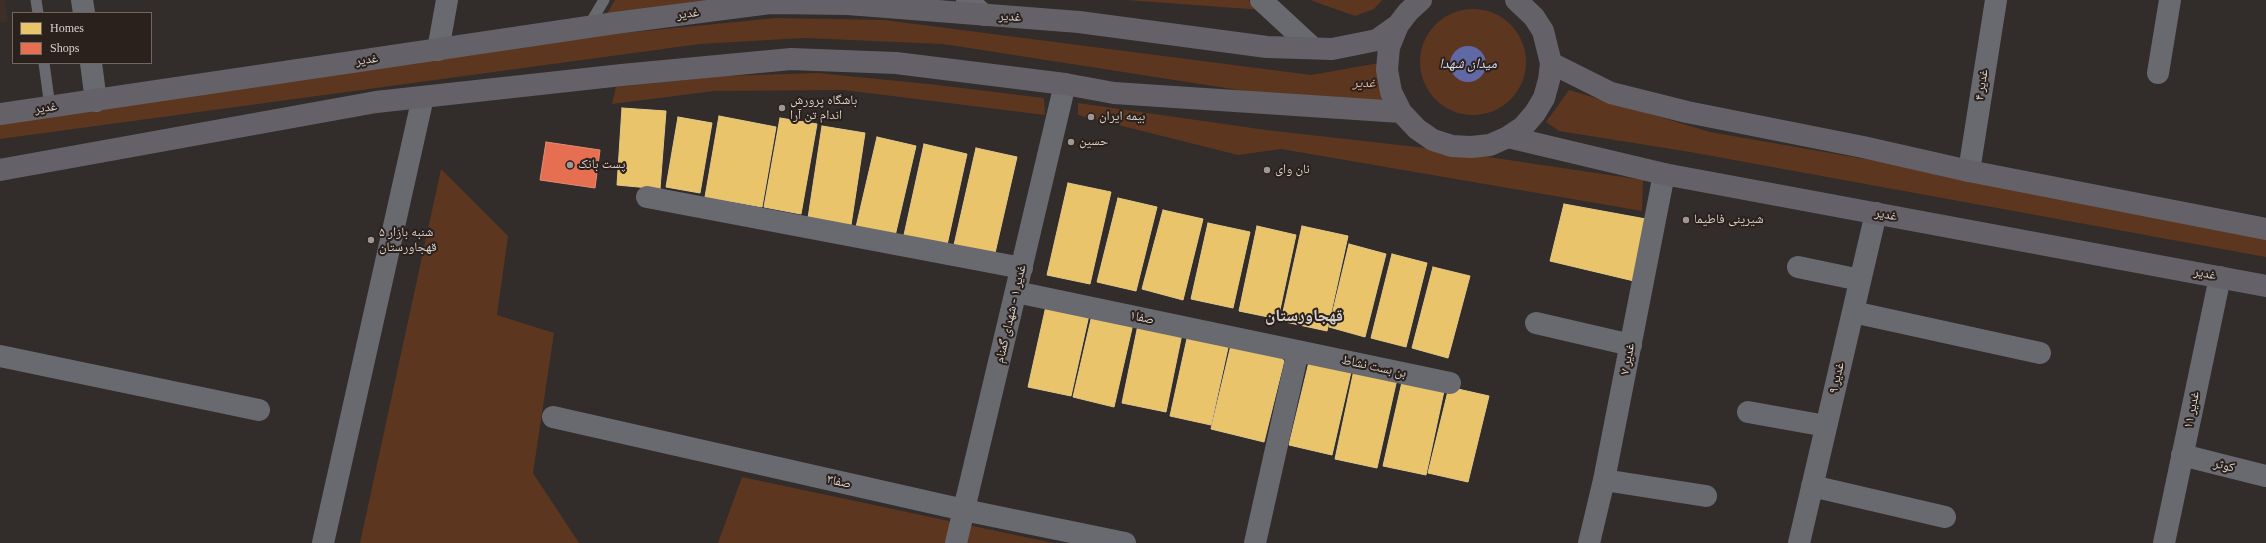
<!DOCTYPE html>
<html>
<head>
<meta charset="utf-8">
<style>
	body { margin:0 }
	#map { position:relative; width:2266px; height:543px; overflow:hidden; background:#322c2a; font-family:"Times New Roman",serif }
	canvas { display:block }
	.legend { position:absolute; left:12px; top:12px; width:140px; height:52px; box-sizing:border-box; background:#2b211c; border:1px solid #706763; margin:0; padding:5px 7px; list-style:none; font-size:12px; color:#d8d1ce }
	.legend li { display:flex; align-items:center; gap:8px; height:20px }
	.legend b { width:20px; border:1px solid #706763 }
</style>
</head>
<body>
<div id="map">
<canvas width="2266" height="543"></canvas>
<ul class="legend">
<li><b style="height:11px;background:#e9c46a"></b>Homes</li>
<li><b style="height:11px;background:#e76f51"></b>Shops</li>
</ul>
</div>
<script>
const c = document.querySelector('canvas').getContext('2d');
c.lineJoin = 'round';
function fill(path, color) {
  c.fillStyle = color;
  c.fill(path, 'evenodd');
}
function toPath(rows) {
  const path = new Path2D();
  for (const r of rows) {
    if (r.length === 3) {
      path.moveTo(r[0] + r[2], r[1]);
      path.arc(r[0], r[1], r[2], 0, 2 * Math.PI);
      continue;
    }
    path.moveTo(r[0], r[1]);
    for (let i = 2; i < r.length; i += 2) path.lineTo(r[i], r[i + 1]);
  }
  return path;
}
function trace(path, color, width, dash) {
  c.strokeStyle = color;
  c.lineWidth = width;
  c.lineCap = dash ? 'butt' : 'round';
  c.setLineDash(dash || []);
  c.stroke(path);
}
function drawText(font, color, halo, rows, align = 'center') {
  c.font = font + ' "Times New Roman","Noto Naskh Arabic",serif';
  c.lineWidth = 4;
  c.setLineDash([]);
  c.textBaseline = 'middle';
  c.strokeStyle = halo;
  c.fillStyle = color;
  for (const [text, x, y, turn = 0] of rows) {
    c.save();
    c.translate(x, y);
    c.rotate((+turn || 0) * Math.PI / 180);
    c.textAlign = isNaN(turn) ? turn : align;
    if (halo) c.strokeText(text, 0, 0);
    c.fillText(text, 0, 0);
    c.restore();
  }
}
const built = toPath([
	[0,0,5,0,8,22,0,23]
]);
const green = toPath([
	[615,0,715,0,605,17],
	[1126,0,1248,0,1263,10],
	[1310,0,1382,0,1374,9,1355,16],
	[1473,62,53],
	[776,18,884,20,1311,75,1379,63,1388,106,1271,95,943,44,804,38,700,44,0,139,0,121,614,34],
	[817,73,929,84,1044,98,1045,115,844,90,714,91,612,104,616,87,725,76],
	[1569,90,1710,132,1916,168,2266,236,2266,257,1690,152,1559,131,1546,122],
	[1078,103,1266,130,1435,149,1643,180,1642,211,1281,149,1238,155,1078,115],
	[441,169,508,236,497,315,554,333,533,473,579,543,360,543],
	[742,477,1053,543,718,543]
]);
const water = toPath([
	[1468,64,18]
]);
const homes = toPath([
	[622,108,666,111,660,189,617,185,622,108],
	[719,116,776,127,762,207,705,197,719,116],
	[678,117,712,123,700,193,666,187,678,117],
	[780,118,817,124,801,214,764,207,780,118],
	[822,126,865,133,851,225,808,218,822,126],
	[877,137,916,146,895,236,856,227,877,137],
	[924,144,967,154,947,245,904,235,924,144],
	[976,148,1017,157,995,253,954,245,976,148],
	[1068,183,1111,192,1090,284,1047,275,1068,183],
	[1118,198,1157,207,1136,291,1097,282,1118,198],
	[1564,204,1646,219,1634,281,1550,261,1564,204],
	[1163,210,1203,219,1183,300,1142,289,1163,210],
	[1208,223,1250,232,1233,308,1191,299,1208,223],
	[1257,226,1296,235,1278,319,1239,311,1257,226],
	[1302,226,1348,236,1327,331,1281,321,1302,226],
	[1349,244,1386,254,1365,337,1329,327,1349,244],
	[1392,254,1427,263,1406,347,1371,338,1392,254],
	[1433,267,1470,276,1448,358,1412,348,1433,267],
	[1046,306,1089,315,1071,396,1028,387,1046,306],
	[1092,315,1133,324,1114,407,1073,397,1092,315],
	[1138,325,1182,334,1166,412,1122,403,1138,325],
	[1188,334,1229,343,1211,425,1170,416,1188,334],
	[1232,341,1277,352,1284,361,1264,442,1211,429,1232,341],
	[1309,362,1351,372,1332,455,1289,445,1309,362],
	[1354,370,1397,379,1377,468,1335,459,1354,370],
	[1402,382,1444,391,1426,475,1383,466,1402,382],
	[1449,387,1489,396,1468,482,1428,473,1449,387]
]);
const shops = toPath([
	[546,142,600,150,595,188,540,180,546,142]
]);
const lane = toPath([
	[36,0,38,13],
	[588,27,604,0],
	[44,63,50,107]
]);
const street = toPath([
	[82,0,84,13],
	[967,0,984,15],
	[1261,0,1313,48],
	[438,50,447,0],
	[91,63,96,101],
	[2158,73,2170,0],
	[1969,171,1996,0],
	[647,197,1022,268],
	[1798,267,1860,280],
	[1016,292,1450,383],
	[1853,312,2040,353],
	[1536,323,1631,345],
	[0,356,259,410],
	[1748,412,1826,426],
	[553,417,964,510,1125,543],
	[2182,455,2266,476],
	[1604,480,1706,496],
	[1812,486,1945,517],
	[323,543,423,97],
	[956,543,1065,84],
	[1255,543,1298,351],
	[1589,543,1604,480,1664,174],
	[1799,543,1876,213],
	[2164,543,2220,277]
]);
const secondary = toPath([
	[1421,0,1408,12,1398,25,1389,47,1387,70,1391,92,1401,112,1417,129,1433,140,1452,146,1471,147,1490,145,1508,137,1523,127,1535,113,1544,98,1549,80,1551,63,1543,31,1534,17,1516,0],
	[1551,63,1611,93,1687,112,1863,147,1969,171,2266,229],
	[0,114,615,23,770,3,848,4,1079,22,1267,47,1332,49,1377,40,1398,25],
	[1508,137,1664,174,2266,286],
	[0,170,376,102,622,75,791,59,896,63,1065,84,1114,93,1401,112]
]);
const markers = [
	[782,108,4,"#9e9795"],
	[1091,117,4,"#9e9795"],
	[1071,142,4,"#9e9795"],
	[570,165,4,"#9e9795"],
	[1267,170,4,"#9e9795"],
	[1686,220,4,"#9e9795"],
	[371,240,4,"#9e9795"]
];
const streetNames = [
	["غدیر",688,14,-7],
	["غدیر",1010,17,4],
	["غدیر",367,60,-8],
	["غدیر ۴",1982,85,-81],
	["غدیر",46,108,-8],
	["غدیر",1886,215,11],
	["غدیر",2205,274,11],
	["غدیر ۱ - شهدای گمنام",1011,314,-77],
	["صفا۱",1142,318,12],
	["غدیر ۷",1628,359,-79],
	["بن بست نشاط",1374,367,12],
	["غدیر ۹",1837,378,-77],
	["غدیر ۱۱",2192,410,-78],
	["کوثر",2224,466,14],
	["صفا۳",839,482,13]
];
const parkNames = [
	["غدیر",1364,84]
];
const poiNames = [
	["باشگاه پرورش",790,101],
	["اندام تن آرا",790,116],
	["بیمه ایران",1099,117],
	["حسین",1079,142],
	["پست بانک",578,165],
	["نان وای",1275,170],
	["شیرینی فاطیما",1694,220],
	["۵ شنبه بازار",379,233],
	["قهجاورستان",379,248]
];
const waterNames = [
	["میدان شهدا",1468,64]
];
const districtNames = [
	["قهجاورستان",1304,317]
];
fill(built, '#3d2f27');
fill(green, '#5d3620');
fill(water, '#6069a5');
fill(homes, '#e9c46a');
trace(homes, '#e4c888', 1);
fill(shops, '#e76f51');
trace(shops, '#e28c76', 1);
trace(lane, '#696970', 11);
trace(street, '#696970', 22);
trace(secondary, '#646268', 22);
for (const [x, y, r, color] of markers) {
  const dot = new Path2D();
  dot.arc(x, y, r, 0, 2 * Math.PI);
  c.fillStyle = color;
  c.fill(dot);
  trace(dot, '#2b211c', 1.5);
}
drawText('13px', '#d8d1ce', '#2b211c', streetNames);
drawText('italic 13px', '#f7bc9d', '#2b211c', parkNames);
drawText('13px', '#d8d1ce', '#2b211c', poiNames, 'left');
drawText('italic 14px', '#dadef2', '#2b211c', waterNames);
drawText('bold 17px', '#d8d1ce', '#2b211c', districtNames);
</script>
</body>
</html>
